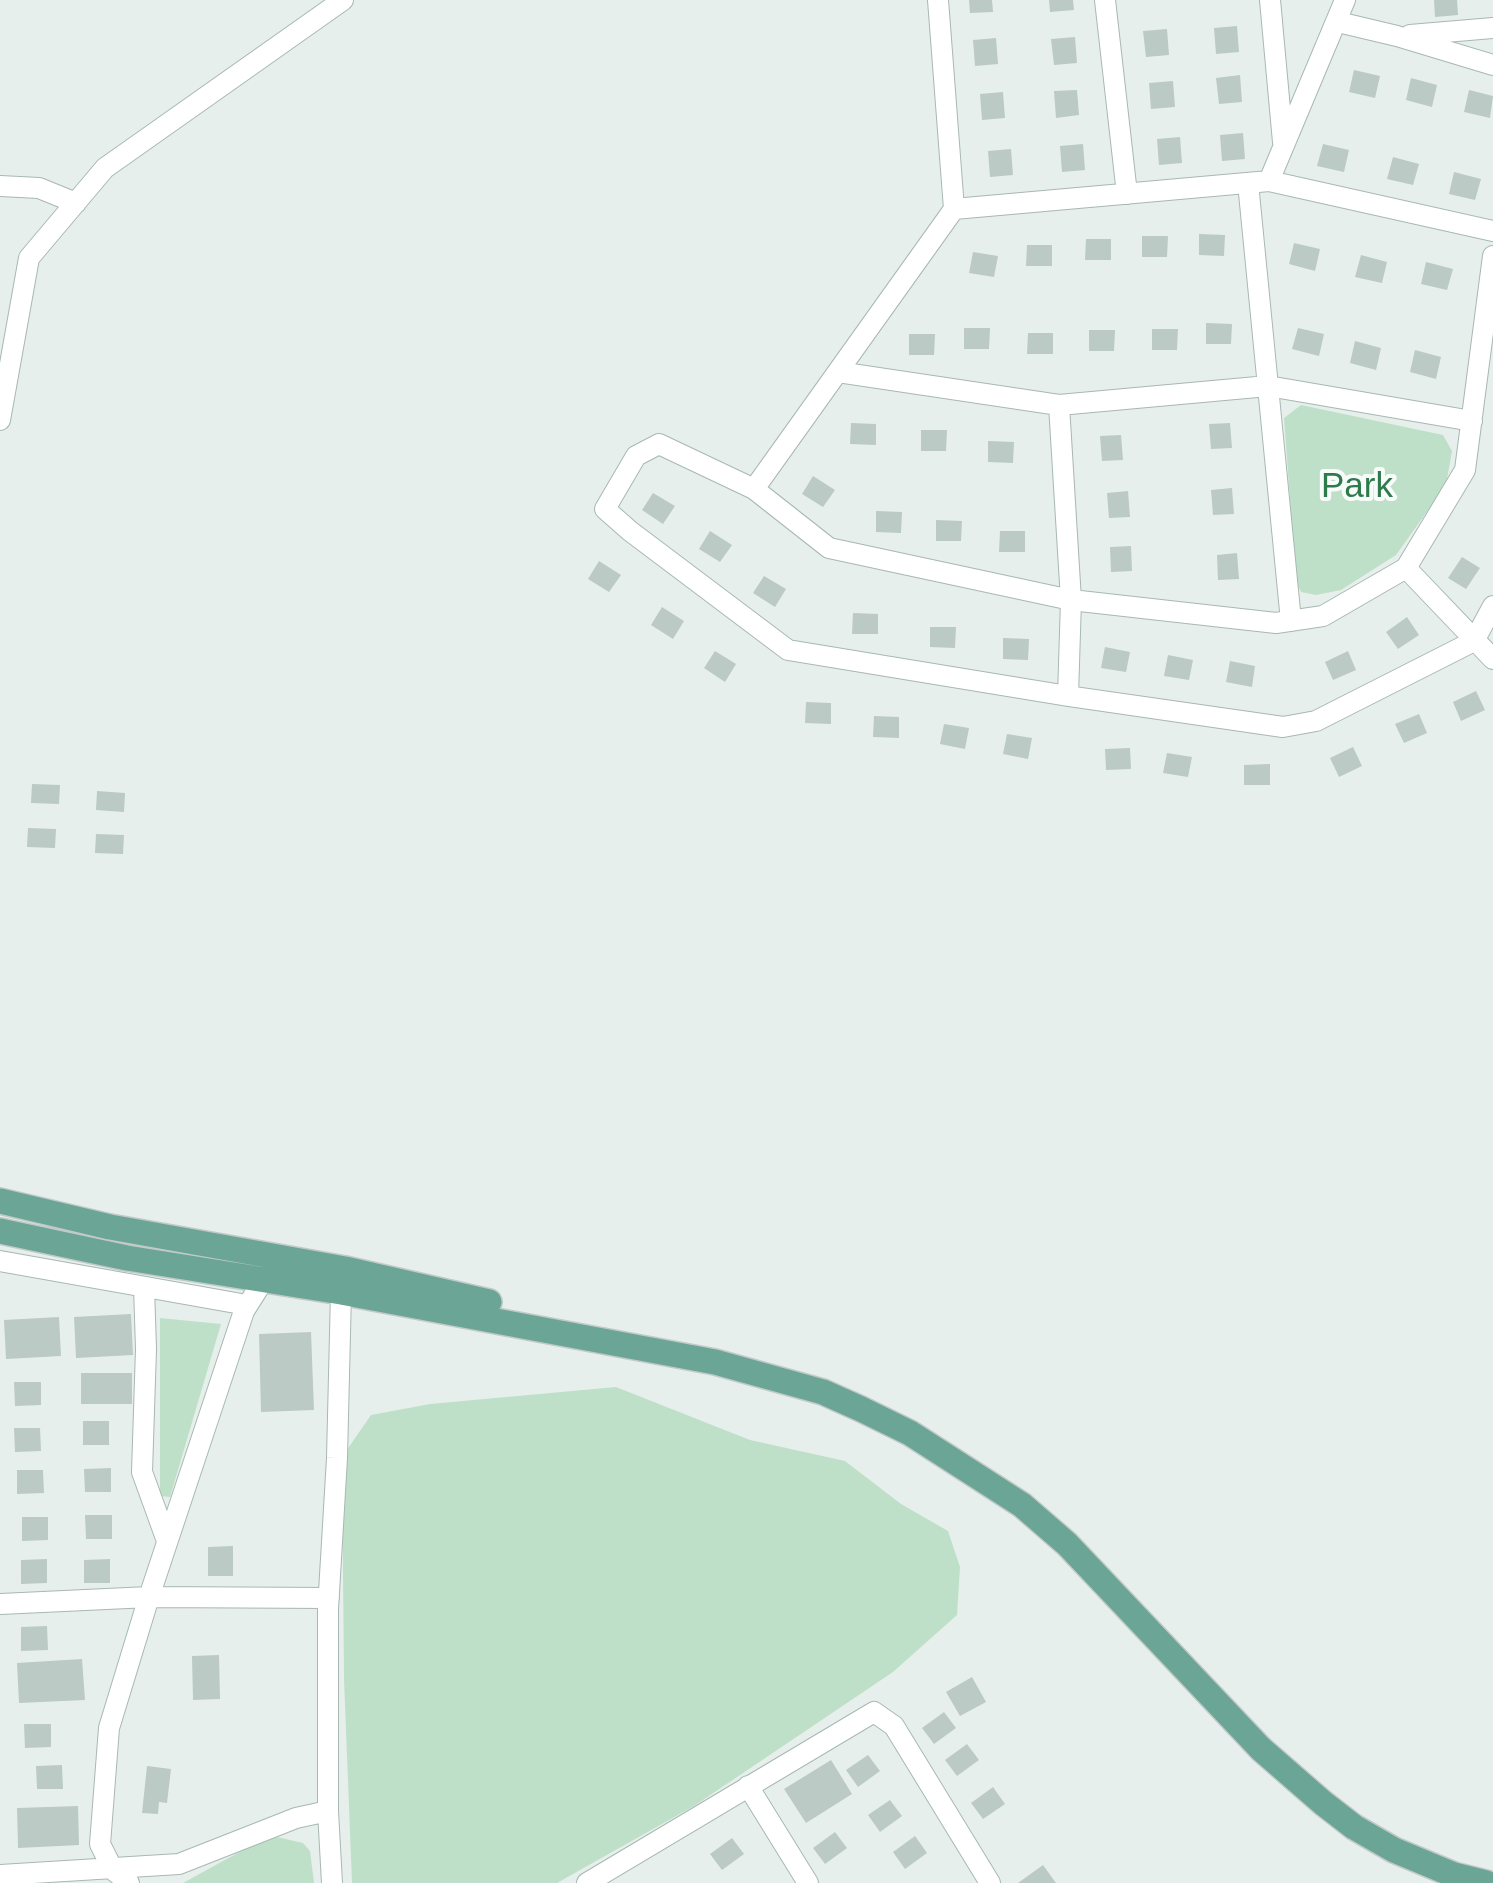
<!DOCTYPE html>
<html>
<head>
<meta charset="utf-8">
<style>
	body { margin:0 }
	canvas { display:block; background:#e6efeb }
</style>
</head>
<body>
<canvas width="1493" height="1883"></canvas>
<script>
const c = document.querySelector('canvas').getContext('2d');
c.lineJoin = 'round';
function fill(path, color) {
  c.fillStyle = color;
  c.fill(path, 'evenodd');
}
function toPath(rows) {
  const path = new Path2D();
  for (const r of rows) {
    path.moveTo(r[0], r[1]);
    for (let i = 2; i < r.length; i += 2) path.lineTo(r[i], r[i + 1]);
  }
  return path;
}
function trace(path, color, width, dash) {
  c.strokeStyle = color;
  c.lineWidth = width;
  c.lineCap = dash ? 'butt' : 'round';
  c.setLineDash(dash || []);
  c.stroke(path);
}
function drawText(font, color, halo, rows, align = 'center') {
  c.font = font + ' Arial,sans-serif';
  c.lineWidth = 8;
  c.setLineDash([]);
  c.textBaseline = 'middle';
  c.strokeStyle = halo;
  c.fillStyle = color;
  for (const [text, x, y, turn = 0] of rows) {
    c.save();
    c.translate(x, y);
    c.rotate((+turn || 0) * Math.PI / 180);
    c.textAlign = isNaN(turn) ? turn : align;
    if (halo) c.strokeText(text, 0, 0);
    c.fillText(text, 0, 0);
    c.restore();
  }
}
const green = toPath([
	[1301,405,1443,435,1452,451,1446,485,1396,555,1341,590,1316,595,1301,592,1296,581,1284,418],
	[160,1318,221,1324,170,1497,160,1496],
	[616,1387,750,1440,845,1461,901,1504,948,1531,960,1567,957,1615,893,1672,694,1806,557,1883,352,1883,344,1679,342,1457,371,1415,430,1404],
	[277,1837,303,1843,310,1851,314,1883,183,1883,254,1844]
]);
const building = toPath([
	[969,0,992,0,993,12,970,13],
	[1049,0,1073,0,1074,10,1050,12],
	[1434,0,1457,0,1458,15,1435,17],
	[1237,26,1239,52,1216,54,1214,28],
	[1167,29,1169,55,1146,57,1143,31],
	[1075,37,1077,63,1054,65,1051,39],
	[996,38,998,64,975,66,973,40],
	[1354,70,1380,76,1375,98,1349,92],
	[1240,75,1242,102,1219,104,1216,78],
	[1411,78,1437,85,1432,107,1406,100],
	[1173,81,1175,107,1151,109,1149,83],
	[1077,90,1079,115,1056,118,1054,91],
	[1469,90,1493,96,1490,118,1464,112],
	[1003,92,1005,118,982,120,980,94],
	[1243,133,1245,159,1222,161,1220,135],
	[1180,137,1182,163,1159,165,1157,139],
	[1083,144,1085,170,1062,172,1060,146],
	[1323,144,1349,150,1344,172,1317,166],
	[1011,149,1013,175,990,177,988,151],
	[1393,157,1419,164,1413,185,1387,179],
	[1454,172,1481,179,1475,200,1449,194],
	[1199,234,1225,235,1224,256,1199,255],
	[1142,236,1168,236,1167,257,1142,257],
	[1086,239,1111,239,1111,260,1085,260],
	[1294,243,1320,249,1315,271,1289,264],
	[1027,245,1052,245,1052,266,1026,266],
	[973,252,998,256,994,277,969,273],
	[1361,255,1387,262,1382,283,1355,277],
	[1426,262,1453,269,1447,290,1421,284],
	[1206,323,1232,324,1231,344,1206,344],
	[964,328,990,328,989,349,964,349],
	[1298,328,1324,334,1319,356,1292,349],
	[1152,329,1178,329,1177,350,1152,350],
	[1089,330,1115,330,1114,351,1089,351],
	[1028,333,1053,333,1053,354,1027,354],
	[909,334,935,334,934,355,909,355],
	[1355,341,1381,348,1376,370,1350,363],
	[1415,350,1441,357,1436,379,1410,372],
	[851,423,876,424,876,445,850,444],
	[1230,423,1232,448,1211,449,1209,424],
	[921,430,947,430,946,451,921,451],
	[1121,435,1123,460,1102,461,1100,436],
	[988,441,1014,442,1013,463,988,462],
	[813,476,835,490,823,507,802,494],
	[1232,488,1234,514,1213,515,1211,490],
	[1128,491,1130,517,1109,518,1107,493],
	[653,493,675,506,663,524,642,510],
	[876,511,902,512,901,533,876,532],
	[936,520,962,521,961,541,936,541],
	[710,531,732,545,720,562,699,549],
	[1000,531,1025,531,1025,552,999,552],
	[1131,546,1132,571,1111,572,1110,547],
	[1237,553,1239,579,1218,580,1217,555],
	[1462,557,1480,568,1466,589,1448,578],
	[599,561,621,575,609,592,588,579],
	[764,576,786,589,775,607,753,593],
	[662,607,684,621,673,639,651,625],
	[853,613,878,614,878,634,852,634],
	[1407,617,1419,635,1398,649,1386,632],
	[930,627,956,627,955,648,930,647],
	[1003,638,1029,639,1028,660,1003,659],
	[1105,647,1130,652,1126,672,1101,668],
	[715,651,736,664,725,682,704,668],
	[1348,651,1356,670,1333,680,1325,662],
	[1168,655,1193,660,1189,680,1164,676],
	[1230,661,1255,666,1252,687,1226,682],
	[1476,691,1485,710,1461,721,1453,702],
	[806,702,831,703,831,724,805,723],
	[1419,714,1427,733,1404,743,1395,724],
	[874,716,899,717,899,738,873,737],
	[944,724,969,728,965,749,940,744],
	[1007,734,1032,738,1028,759,1003,754],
	[1353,747,1362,766,1339,777,1330,758],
	[1130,748,1131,769,1106,770,1105,749],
	[1167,753,1192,757,1188,777,1163,773],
	[1270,764,1270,785,1244,785,1244,765],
	[32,784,60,785,59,804,31,803],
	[97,791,125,793,124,812,96,810],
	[28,828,56,829,55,848,27,847],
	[96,834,124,835,123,854,95,853],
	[131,1314,133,1355,76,1358,74,1317],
	[59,1317,61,1356,6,1359,4,1320],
	[311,1332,314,1410,261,1412,259,1334],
	[81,1373,132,1373,132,1404,81,1404],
	[14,1382,41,1382,41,1405,15,1406],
	[83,1421,109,1421,109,1445,83,1445],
	[14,1428,40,1428,41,1451,15,1452],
	[111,1468,111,1492,85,1492,84,1469],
	[17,1470,43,1470,44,1493,17,1494],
	[85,1515,112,1515,112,1539,86,1539],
	[22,1517,48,1517,48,1540,22,1541],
	[233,1546,233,1576,208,1576,208,1547],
	[47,1559,47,1583,21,1584,21,1560],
	[110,1559,110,1583,84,1583,84,1560],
	[47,1626,48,1650,21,1651,21,1627],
	[219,1655,220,1699,193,1700,192,1656],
	[82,1659,85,1700,19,1703,17,1663],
	[972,1677,986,1702,960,1716,946,1692],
	[944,1712,956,1728,934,1744,922,1728],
	[24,1724,51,1724,51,1747,25,1748],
	[967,1744,979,1760,957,1776,945,1760],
	[868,1755,880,1771,858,1787,846,1770],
	[831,1760,852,1794,806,1823,784,1789],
	[62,1765,63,1789,37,1789,36,1766],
	[147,1766,171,1769,167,1803,159,1802,158,1814,142,1813],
	[993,1787,1005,1804,983,1819,971,1803],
	[890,1800,902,1816,880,1832,868,1815],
	[78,1806,79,1845,18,1848,17,1808],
	[835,1832,847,1848,825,1864,813,1848],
	[915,1836,927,1853,905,1869,893,1852],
	[732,1838,744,1854,722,1870,710,1854],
	[1043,1865,1056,1883,1018,1883]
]);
const minor = toPath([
	[1105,0,1127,194],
	[1270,0,1283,142],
	[1338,22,1397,36,1493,65],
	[1410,35,1493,28],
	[1269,181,1345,0],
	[1248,183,1291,621],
	[0,186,39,188,76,203],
	[954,209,1269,181,1493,231],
	[1493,256,1465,470,1406,568,1323,616,1276,623,1071,600,829,548,754,489,659,444,636,456,605,509,630,531,788,650,1068,696,1283,727,1316,721,1474,641,1493,606],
	[838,372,1059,405,1268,386,1472,421],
	[1059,405,1071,600,1068,696],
	[0,420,29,258,105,168,343,0],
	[754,489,954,209,938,0],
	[1406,568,1493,659],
	[0,1261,247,1305],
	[144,1287,146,1349,142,1472,167,1541],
	[0,1604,149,1597,329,1598],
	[748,1786,808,1883],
	[0,1875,179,1864,296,1818,328,1811],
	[129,1883,113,1870,100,1844,109,1728,149,1597,244,1311,263,1281,266,1267],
	[332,1883,328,1811,328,1609,337,1458,341,1292],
	[587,1883,874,1712,894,1726,990,1883]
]);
const major = toPath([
	[0,1201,110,1227,345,1269,489,1302],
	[0,1231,127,1258,341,1292,715,1362,823,1392,861,1409,910,1433,1022,1505,1067,1544,1261,1749,1323,1803,1354,1827,1394,1850,1454,1875,1486,1883]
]);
const parkNames = [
	["Park",1357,487]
];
fill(green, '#bfe0c8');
fill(building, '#bbcac4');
trace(minor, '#a8b8b2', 22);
trace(major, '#c2cac8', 28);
trace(minor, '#fff', 20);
trace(major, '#6aa596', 25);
drawText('35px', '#2d7a4b', '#f7fbf9', parkNames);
</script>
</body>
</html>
